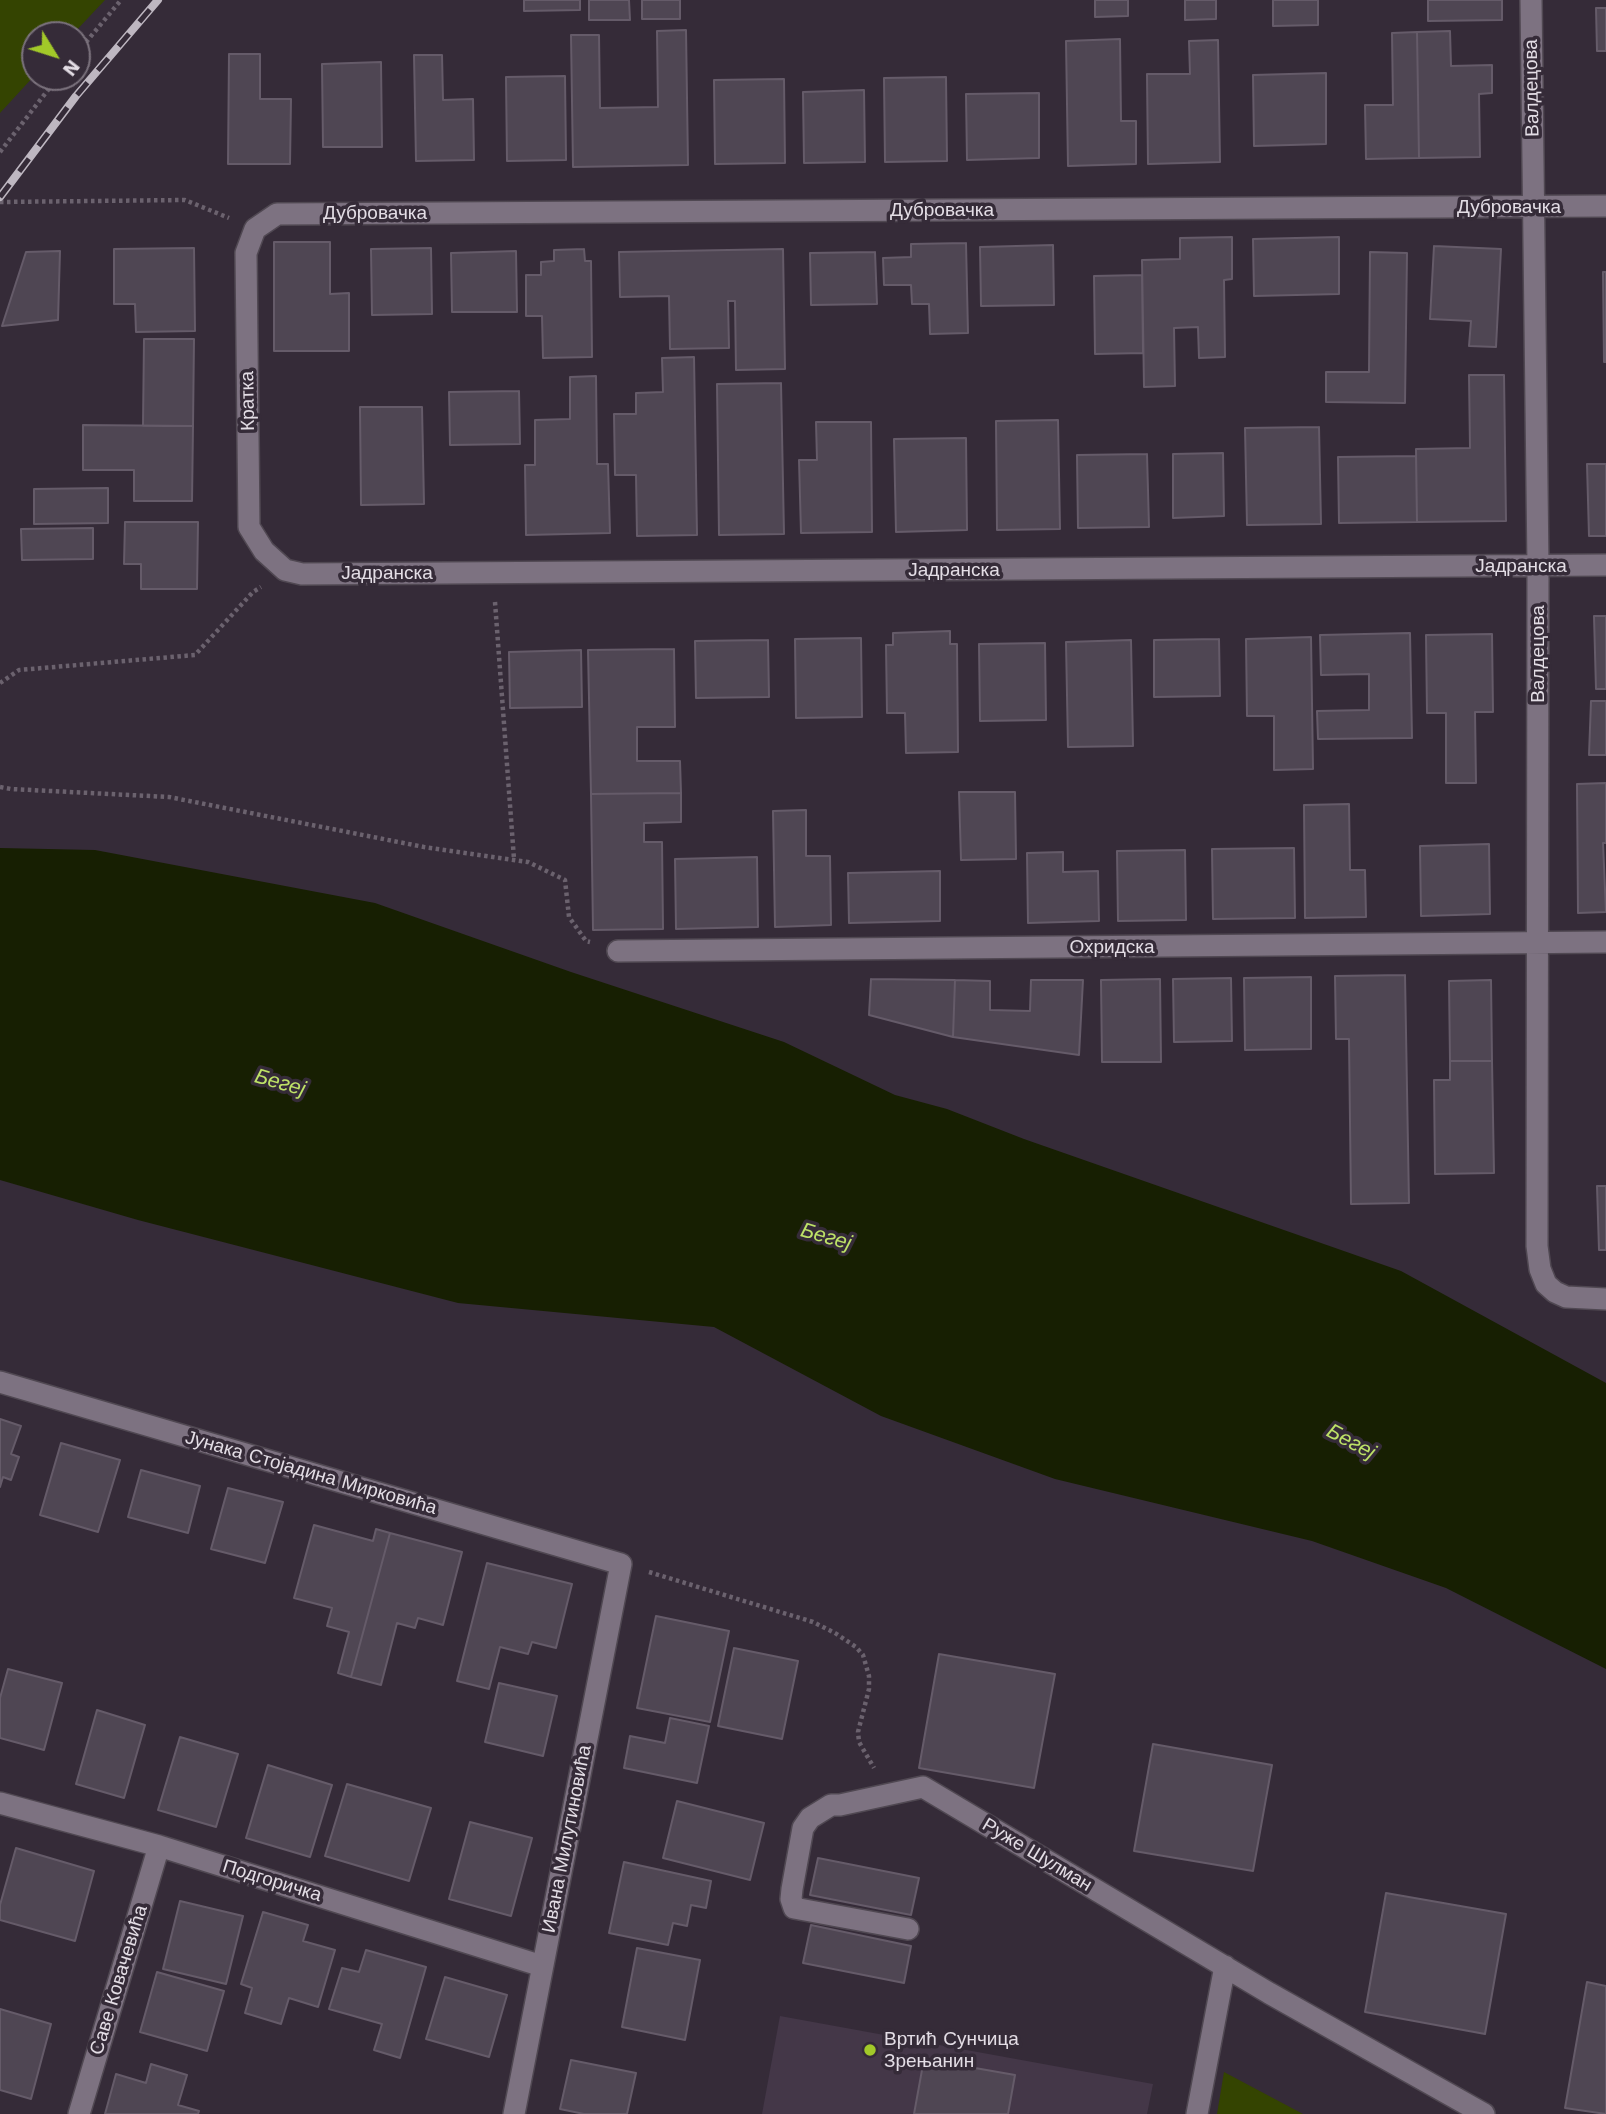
<!DOCTYPE html>
<html>
<head>
<meta charset="utf-8">
<style>
	body { margin:0 }
	#map { position:relative; width:1606px; height:2114px; overflow:hidden; background:#352b38; font-family:"Work Sans",sans-serif }
	canvas { display:block }
	.north { position:absolute; left:21px; top:21px; width:70px; height:70px; box-sizing:border-box; background:#352b38; border:2px solid #7b727d; border-radius:50%; rotate:128deg; font-size:19px; font-weight:700; line-height:28px; text-align:center; color:#e3dde5 }
	.north::after { content:''; display:block; margin:auto; width:24px; height:32px; background:#a2c929; clip-path:polygon(50% 0,100% 100%,50% 72%,0 100%) }
</style>
</head>
<body>
<div id="map">
<canvas width="1606" height="2114"></canvas>
<div class="north">N</div>
</div>
<script>
const c = document.querySelector('canvas').getContext('2d');
c.lineJoin = 'round';
function fill(path, color) {
  c.fillStyle = color;
  c.fill(path, 'evenodd');
}
function toPath(rows) {
  const path = new Path2D();
  for (const r of rows) {
    path.moveTo(r[0], r[1]);
    for (let i = 2; i < r.length; i += 2) path.lineTo(r[i], r[i + 1]);
  }
  return path;
}
function trace(path, color, width, dash) {
  c.strokeStyle = color;
  c.lineWidth = width;
  c.lineCap = dash ? 'butt' : 'round';
  c.setLineDash(dash || []);
  c.stroke(path);
}
function drawText(font, color, halo, rows, align = 'center') {
  c.font = font + ' "Work Sans",sans-serif';
  c.lineWidth = 7;
  c.setLineDash([]);
  c.textBaseline = 'middle';
  c.strokeStyle = halo;
  c.fillStyle = color;
  for (const [text, x, y, turn = 0] of rows) {
    c.save();
    c.translate(x, y);
    c.rotate((+turn || 0) * Math.PI / 180);
    c.textAlign = isNaN(turn) ? turn : align;
    if (halo) c.strokeText(text, 0, 0);
    c.fillText(text, 0, 0);
    c.restore();
  }
}
const built = toPath([
	[780,2016,1153,2084,1147,2114,762,2114]
]);
const green = toPath([
	[0,0,105,0,72,35,35,35,35,75,0,113],
	[1224,2072,1303,2114,1217,2114]
]);
const water = toPath([
	[0,848,95,850,375,903,571,972,784,1042,895,1095,947,1109,1024,1139,1401,1271,1606,1383,1606,1669,1446,1588,1312,1541,1055,1479,881,1416,714,1327,458,1303,138,1220,0,1180]
]);
const building = toPath([
	[524,0,580,0,580,10,524,11,524,0],
	[589,0,629,0,630,20,589,20,589,0],
	[642,0,680,0,680,19,642,19,642,0],
	[1095,0,1128,0,1128,16,1095,17,1095,0],
	[1185,0,1216,0,1216,19,1185,20,1185,0],
	[1273,0,1318,0,1318,25,1273,26,1273,0],
	[1428,0,1502,0,1502,20,1428,21,1428,0],
	[1596,8,1606,8,1606,51,1597,51,1596,8],
	[686,30,688,165,573,167,571,35,599,35,600,108,658,107,657,31,686,30],
	[1450,31,1451,66,1492,65,1492,93,1479,94,1480,157,1419,158,1417,32,1450,31],
	[1417,32,1419,158,1366,159,1365,105,1393,105,1392,33,1417,32],
	[1120,39,1121,121,1136,121,1136,164,1068,166,1066,41,1120,39],
	[1218,40,1220,162,1148,164,1147,74,1190,74,1189,41,1218,40],
	[229,54,260,54,260,99,291,99,290,164,228,164,229,54],
	[414,55,442,55,443,100,473,99,474,160,416,161,414,55],
	[381,62,382,147,323,147,322,64,381,62],
	[1326,73,1326,144,1254,146,1253,75,1326,73],
	[565,76,566,160,507,161,506,77,565,76],
	[946,77,947,161,885,162,884,78,946,77],
	[784,79,785,163,715,164,714,80,784,79],
	[864,90,865,162,804,163,803,92,864,90],
	[1039,93,1039,158,967,160,966,94,1039,93],
	[1232,237,1232,279,1224,280,1225,357,1199,358,1198,327,1174,328,1175,386,1144,387,1142,260,1180,259,1180,238,1232,237],
	[1339,237,1339,294,1254,296,1253,239,1339,237],
	[274,242,330,242,330,294,349,293,349,351,274,351,274,242],
	[966,243,968,333,930,334,929,304,912,304,911,285,884,285,883,258,911,257,911,244,966,243],
	[1053,245,1054,305,981,306,980,247,1053,245],
	[1434,246,1501,249,1496,347,1469,346,1471,321,1430,319,1434,246],
	[194,248,195,331,136,332,135,304,114,304,114,249,194,248],
	[431,248,432,314,372,315,371,249,431,248],
	[584,249,585,261,591,261,592,357,543,358,542,316,526,316,526,275,541,275,541,262,554,261,554,250,584,249],
	[783,249,785,369,736,370,735,301,728,301,729,348,670,349,669,296,620,297,619,252,783,249],
	[60,251,58,320,2,326,26,252,60,251],
	[516,251,517,312,452,312,451,253,516,251],
	[875,252,877,304,811,305,810,253,875,252],
	[1370,252,1407,253,1405,403,1326,402,1326,372,1369,372,1370,252],
	[1603,272,1606,272,1606,362,1604,362,1603,272],
	[1142,275,1143,353,1095,354,1094,276,1142,275],
	[144,339,194,339,193,426,143,426,144,339],
	[694,357,697,535,637,536,636,475,615,475,614,414,636,414,636,393,663,392,662,358,694,357],
	[1469,375,1504,375,1506,521,1417,522,1416,449,1470,448,1469,375],
	[596,376,597,464,608,464,610,533,526,535,525,465,535,465,535,420,570,419,570,377,596,376],
	[781,383,784,534,719,535,717,384,781,383],
	[519,391,520,444,450,445,449,392,519,391],
	[360,407,422,407,424,504,361,505,360,407],
	[1058,420,1060,529,997,530,996,421,1058,420],
	[816,422,871,422,872,532,801,533,799,460,817,460,816,422],
	[83,425,193,426,192,501,134,501,134,470,83,470,83,425],
	[1319,427,1321,524,1247,525,1245,428,1319,427],
	[966,438,967,530,896,532,894,439,966,438],
	[1223,453,1224,516,1173,518,1173,454,1223,453],
	[1147,454,1149,527,1078,528,1077,455,1147,454],
	[1416,456,1417,522,1339,523,1338,457,1416,456],
	[1587,464,1606,464,1606,536,1589,536,1587,464],
	[108,488,108,523,34,524,34,489,108,488],
	[125,522,198,522,197,589,141,589,141,564,124,564,125,522],
	[93,528,93,559,22,560,21,529,93,528],
	[1594,616,1606,616,1606,689,1596,689,1594,616],
	[950,631,950,644,957,644,958,752,906,753,905,713,887,713,886,645,893,645,893,633,950,631],
	[1410,633,1412,738,1318,739,1317,711,1369,710,1369,674,1321,675,1320,635,1410,633],
	[1492,634,1493,712,1475,712,1476,783,1446,783,1446,713,1427,713,1426,635,1492,634],
	[1311,637,1313,769,1274,770,1274,716,1247,716,1246,639,1311,637],
	[861,638,862,717,796,718,795,639,861,638],
	[1219,639,1220,696,1154,697,1154,640,1219,639],
	[768,640,769,697,696,698,695,641,768,640],
	[1131,640,1133,746,1068,747,1066,642,1131,640],
	[1045,643,1046,720,980,721,979,644,1045,643],
	[674,649,675,727,637,727,637,761,680,761,681,793,591,794,588,650,674,649],
	[581,650,582,707,510,708,509,652,581,650],
	[1591,701,1606,701,1606,755,1589,755,1591,701],
	[1606,783,1606,843,1603,843,1606,912,1578,913,1577,784,1606,783],
	[959,792,1015,792,1016,859,961,860,959,792],
	[681,793,681,822,644,823,644,842,662,842,663,929,593,930,591,794,681,793],
	[1349,804,1350,870,1365,870,1366,917,1305,918,1304,805,1349,804],
	[806,810,806,856,830,856,831,925,775,927,773,811,806,810],
	[1489,844,1490,914,1421,916,1420,846,1489,844],
	[1294,848,1295,918,1213,919,1212,849,1294,848],
	[1185,850,1186,920,1118,921,1117,851,1185,850],
	[1063,852,1063,872,1098,871,1099,921,1028,923,1027,853,1063,852],
	[757,857,758,927,676,929,675,859,757,857],
	[940,871,940,921,849,923,848,873,940,871],
	[1405,975,1409,1203,1351,1204,1349,1039,1336,1039,1335,976,1405,975],
	[1311,977,1311,1049,1245,1050,1244,978,1311,977],
	[1231,978,1232,1041,1174,1042,1173,979,1231,978],
	[871,979,955,980,953,1037,869,1015,871,979],
	[1160,979,1161,1062,1102,1062,1101,980,1160,979],
	[955,980,990,981,990,1010,1030,1011,1031,980,1083,980,1079,1055,953,1037,955,980],
	[1491,980,1492,1061,1450,1061,1449,981,1491,980],
	[1450,1061,1492,1061,1494,1173,1435,1174,1434,1080,1450,1080,1450,1061],
	[1597,1186,1606,1186,1606,1250,1599,1250,1597,1186],
	[0,1419,21,1426,11,1454,19,1457,11,1480,3,1477,0,1487,0,1419],
	[61,1443,120,1460,98,1532,40,1515,61,1443],
	[141,1470,200,1486,188,1533,128,1517,141,1470],
	[228,1488,283,1502,265,1563,211,1549,228,1488],
	[314,1525,373,1541,376,1529,390,1533,351,1677,338,1673,349,1632,327,1626,332,1608,294,1598,314,1525],
	[390,1533,462,1552,443,1625,418,1618,415,1628,397,1623,381,1685,351,1677,390,1533],
	[487,1563,572,1584,556,1648,532,1642,528,1654,500,1647,489,1689,457,1681,487,1563],
	[656,1616,729,1631,710,1722,637,1708,656,1616],
	[734,1648,798,1661,782,1739,718,1726,734,1648],
	[939,1654,1055,1674,1034,1788,919,1768,939,1654],
	[8,1669,62,1683,44,1750,0,1738,0,1698,8,1669],
	[499,1683,557,1696,543,1756,485,1742,499,1683],
	[97,1710,145,1725,124,1798,76,1784,97,1710],
	[670,1718,709,1726,697,1783,624,1768,630,1736,665,1743,670,1718],
	[180,1737,238,1754,216,1827,158,1810,180,1737],
	[1153,1744,1272,1765,1253,1871,1134,1851,1153,1744],
	[268,1765,332,1785,310,1857,246,1838,268,1765],
	[347,1784,431,1808,409,1881,325,1856,347,1784],
	[677,1801,764,1823,750,1880,663,1858,677,1801],
	[470,1822,532,1838,511,1916,449,1899,470,1822],
	[16,1848,94,1871,75,1941,0,1920,0,1905,16,1848],
	[818,1858,919,1878,911,1915,810,1895,818,1858],
	[624,1862,711,1881,706,1908,691,1905,687,1926,673,1923,668,1945,609,1933,624,1862],
	[1386,1893,1506,1914,1485,2034,1365,2012,1386,1893],
	[180,1901,243,1916,226,1984,163,1969,180,1901],
	[263,1912,308,1925,303,1941,335,1950,318,2007,289,1998,281,2024,245,2013,252,1988,241,1984,263,1912],
	[811,1925,911,1946,904,1983,803,1963,811,1925],
	[637,1948,700,1960,685,2040,622,2027,637,1948],
	[366,1950,426,1967,400,2058,374,2050,382,2024,329,2009,342,1968,359,1972,366,1950],
	[157,1972,224,1991,207,2051,140,2032,157,1972],
	[445,1977,507,1995,489,2057,426,2039,445,1977],
	[1587,1982,1606,1986,1606,2114,1565,2108,1587,1982],
	[0,2009,51,2024,31,2099,0,2090,0,2009],
	[924,2059,1015,2075,1008,2114,914,2114,924,2059],
	[571,2060,636,2073,627,2114,584,2114,560,2109,571,2060],
	[151,2064,187,2075,178,2105,199,2111,198,2114,105,2114,116,2074,146,2083,151,2064]
]);
const path = toPath([
	[77,53,121,0],
	[0,152,58,77],
	[0,202,185,200,229,218],
	[495,602,514,859],
	[0,683,19,670,195,655,253,592,261,587],
	[0,787,11,789,169,797,424,847,528,862,565,880,569,917,586,941,590,942],
	[649,1572,813,1622,835,1633,856,1647,863,1655,869,1676,869,1689,858,1732,859,1742,874,1768]
]);
const minor = toPath([
	[1531,0,1538,566,1537,1246,1540,1269,1546,1284,1555,1292,1566,1297,1606,1299],
	[1606,206,277,214,255,229,246,253,249,527,264,551,285,570,302,574,1606,565],
	[618,951,1606,942],
	[0,1382,621,1564,514,2114],
	[0,1803,159,1846,542,1966],
	[908,1929,794,1908,791,1899,792,1889,803,1828,810,1818,831,1805,840,1805,923,1787,1269,1993,1484,2114],
	[79,2114,159,1846],
	[1197,2114,1225,1966]
]);
const rail = toPath([
	[0,197,76,96,158,0]
]);
const markers = [
	[870,2050,7,"#a2c929"]
];
const streetNames = [
	["Валдецова",1532,88,-91],
	["Дубровачка",1509,207],
	["Дубровачка",942,210],
	["Дубровачка",375,213],
	["Кратка",248,401,-91],
	["Јадранска",1521,566],
	["Јадранска",954,570],
	["Јадранска",387,573],
	["Валдецова",1538,654,-90],
	["Охридска",1112,947],
	["Јунака Стојадина Мирковића",311,1473,16],
	["Ивана Милутиновића",567,1839,-79],
	["Руже Шулман",1037,1855,31],
	["Подгоричка",272,1881,17],
	["Саве Ковачевића",119,1980,-73]
];
const poiNames = [
	["Вртић Сунчица",884,2039],
	["Зрењанин",884,2061]
];
const waterNames = [
	["Бегеј",280,1083,16],
	["Бегеј",826,1237,16],
	["Бегеј",1351,1442,28]
];
fill(built, '#443748');
fill(green, '#344401');
fill(water, '#171f02');
fill(building, '#4f4653');
trace(building, '#655b69', 2);
trace(minor, '#504852', 24);
trace(path, '#6b626e', 4.5, [3.5, 3.5]);
trace(minor, '#7d7281', 21);
trace(rail, '#beb7c1', 8);
trace(rail, '#352b38', 5, [16]);
for (const [x, y, r, color] of markers) {
  const dot = new Path2D();
  dot.arc(x, y, r, 0, 2 * Math.PI);
  c.fillStyle = color;
  c.fill(dot);
  trace(dot, '#352b38', 2.5);
}
drawText('19px', '#e3dde5', '#352b38', streetNames);
drawText('19px', '#e3dde5', '#352b38', poiNames, 'left');
drawText('italic 21px', '#bee267', '#352b38', waterNames);
</script>
</body>
</html>
